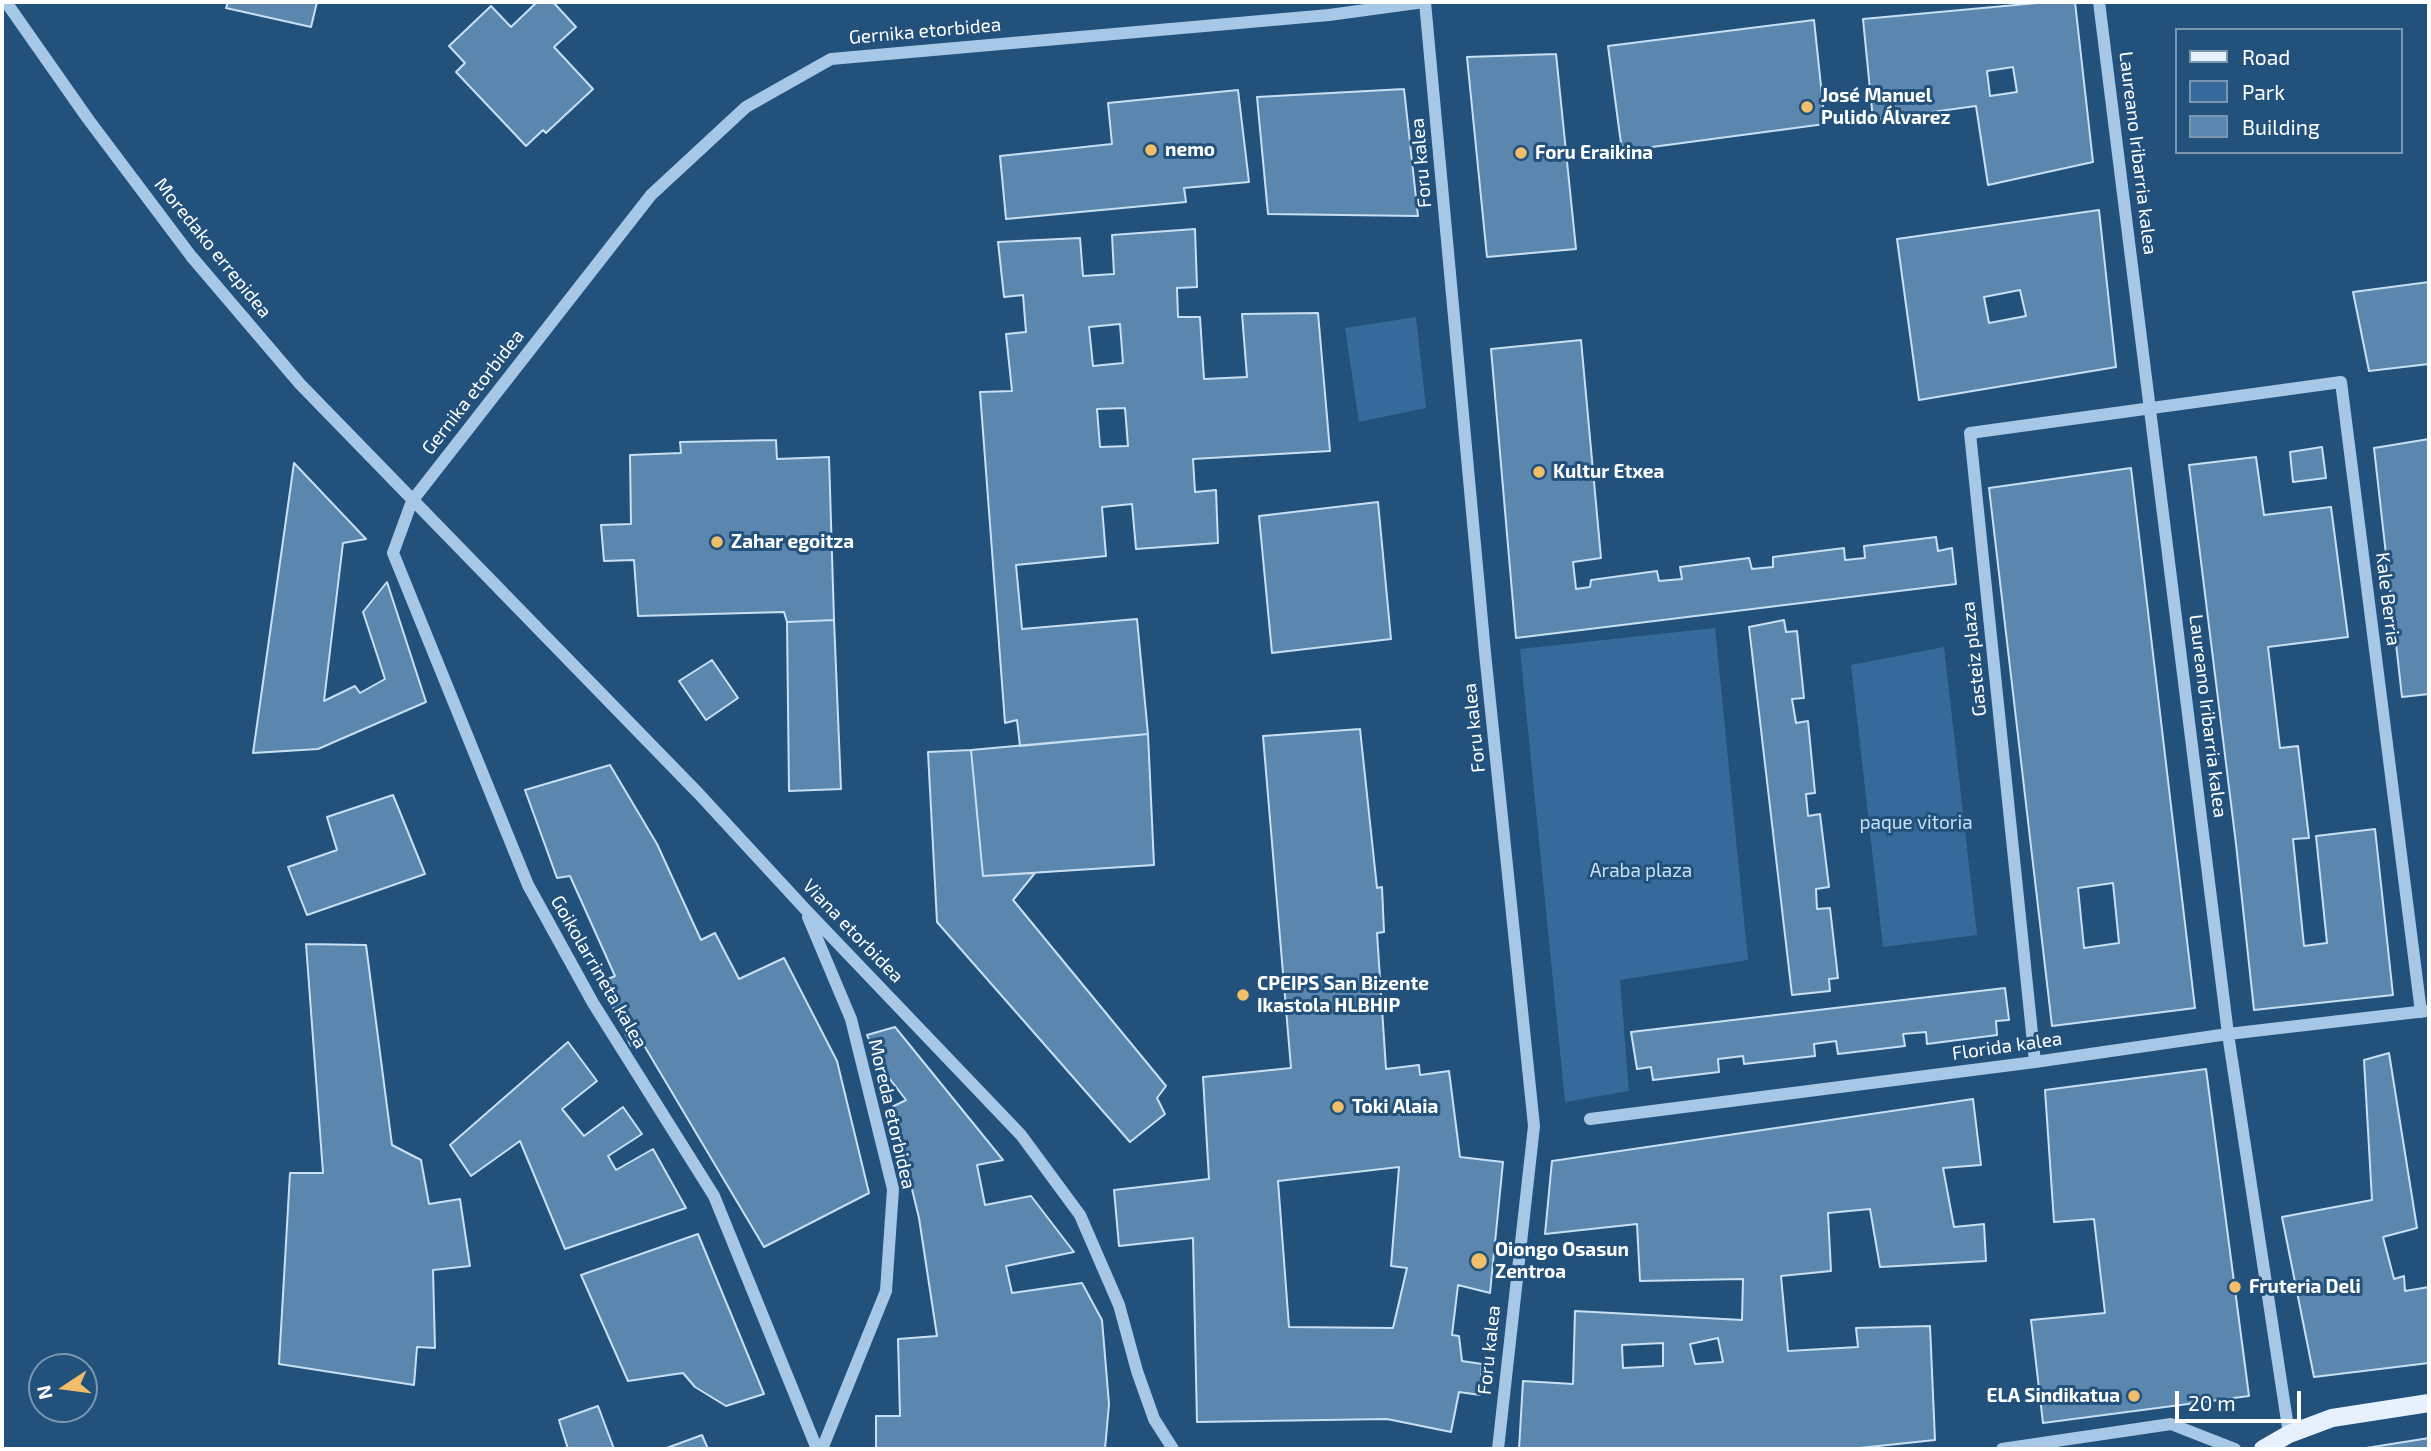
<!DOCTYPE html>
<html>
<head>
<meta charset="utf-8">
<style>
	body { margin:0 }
	#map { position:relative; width:2431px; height:1451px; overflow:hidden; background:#22517c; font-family:"Exo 2",sans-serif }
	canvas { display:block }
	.frame { position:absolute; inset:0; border:4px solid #fff; pointer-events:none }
	.legend { position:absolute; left:2175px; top:28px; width:228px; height:126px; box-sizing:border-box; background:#22517c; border:2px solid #7a97b0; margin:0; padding:9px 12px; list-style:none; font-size:21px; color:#fff }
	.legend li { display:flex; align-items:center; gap:14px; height:35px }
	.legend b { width:35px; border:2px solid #7a97b0 }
	.north { position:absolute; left:28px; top:1353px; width:70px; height:70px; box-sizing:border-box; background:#22517c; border:2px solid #7a97b0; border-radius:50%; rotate:257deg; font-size:19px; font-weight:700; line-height:28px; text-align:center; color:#fff }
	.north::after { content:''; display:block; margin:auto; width:24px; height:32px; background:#f1bf69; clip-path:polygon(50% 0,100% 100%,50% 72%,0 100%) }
	.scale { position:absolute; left:2175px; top:1391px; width:126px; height:32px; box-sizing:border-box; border:4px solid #fff; border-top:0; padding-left:9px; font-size:21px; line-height:24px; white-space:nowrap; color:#fff; -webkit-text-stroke:5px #22517c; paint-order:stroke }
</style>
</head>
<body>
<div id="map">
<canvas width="2431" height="1451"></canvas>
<div class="frame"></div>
<ul class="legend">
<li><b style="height:9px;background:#e7f1fd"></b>Road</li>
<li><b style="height:19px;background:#366a9a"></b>Park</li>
<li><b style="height:19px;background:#5b86ad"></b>Building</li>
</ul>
<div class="north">N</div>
<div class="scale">20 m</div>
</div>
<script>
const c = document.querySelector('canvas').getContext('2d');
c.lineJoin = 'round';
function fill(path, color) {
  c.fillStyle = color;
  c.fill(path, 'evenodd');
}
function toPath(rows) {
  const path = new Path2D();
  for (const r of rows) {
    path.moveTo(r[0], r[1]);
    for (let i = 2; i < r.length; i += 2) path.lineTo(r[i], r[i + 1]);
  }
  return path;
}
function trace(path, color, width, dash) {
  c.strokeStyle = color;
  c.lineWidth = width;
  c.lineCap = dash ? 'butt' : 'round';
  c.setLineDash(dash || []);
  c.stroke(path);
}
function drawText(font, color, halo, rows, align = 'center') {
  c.font = font + ' "Exo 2",sans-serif';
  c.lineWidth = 6;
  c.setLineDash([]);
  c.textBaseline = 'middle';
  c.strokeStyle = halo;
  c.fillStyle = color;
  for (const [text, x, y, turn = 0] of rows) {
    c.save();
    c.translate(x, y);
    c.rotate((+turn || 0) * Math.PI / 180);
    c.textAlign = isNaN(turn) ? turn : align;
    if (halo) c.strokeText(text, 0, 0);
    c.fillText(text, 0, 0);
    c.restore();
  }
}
const green = toPath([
	[1416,317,1426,408,1359,422,1345,328],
	[1715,628,1748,960,1620,980,1629,1091,1565,1102,1520,649],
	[1944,647,1977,935,1883,947,1851,665]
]);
const building = toPath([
	[228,2,317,2,311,27,226,8,228,2],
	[537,2,553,2,576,27,554,47,593,89,546,133,543,130,526,146,456,72,465,63,449,46,491,6,511,27,537,2],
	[2048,2,2075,2,2093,162,1988,185,1976,106,1873,120,1863,19,2048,2],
	[2013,67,2017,92,1990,96,1987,71,2013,67],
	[1814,20,1825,124,1622,151,1608,46,1814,20],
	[1556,54,1576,249,1487,257,1467,57,1556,54],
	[1404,89,1418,216,1268,214,1257,97,1404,89],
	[1238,90,1249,182,1184,188,1186,202,1006,219,1000,156,1112,144,1108,103,1238,90],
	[2099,210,2116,367,1919,400,1897,239,2099,210],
	[2020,290,2026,316,1989,323,1984,297,2020,290],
	[1195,229,1197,287,1177,288,1178,317,1200,317,1204,379,1247,377,1242,314,1318,313,1330,451,1193,459,1195,492,1216,490,1218,543,1136,549,1132,504,1102,507,1106,556,1016,565,1022,629,1137,619,1148,734,1020,746,1017,720,1005,723,980,392,1012,391,1006,334,1026,332,1023,295,1004,297,998,242,1080,238,1083,276,1114,274,1112,235,1195,229],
	[1120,324,1123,363,1093,366,1089,327,1120,324],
	[1125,408,1128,446,1100,447,1097,409,1125,408],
	[2429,282,2429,364,2369,371,2353,292,2429,282],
	[1581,340,1601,558,1573,562,1576,589,1590,587,1591,580,1657,571,1659,581,1682,579,1680,567,1749,558,1752,569,1773,567,1773,557,1844,548,1845,560,1865,558,1864,546,1936,537,1938,551,1952,548,1956,584,1516,638,1491,349,1581,340],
	[2429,439,2429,694,2402,697,2374,448,2429,439],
	[776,440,777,459,829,457,834,620,787,622,784,612,638,616,634,560,604,561,601,525,631,524,630,455,681,453,680,442,776,440],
	[2322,447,2326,478,2293,482,2290,452,2322,447],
	[2256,457,2264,515,2331,507,2348,637,2268,647,2280,748,2298,746,2309,838,2293,839,2304,946,2327,943,2316,836,2375,829,2393,995,2254,1010,2236,844,2189,465,2256,457],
	[294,463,366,539,343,543,324,701,355,686,360,693,385,679,363,612,387,582,426,702,318,749,253,753,294,463],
	[2131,468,2195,1008,2052,1026,1989,488,2131,468],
	[2113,883,2119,943,2084,948,2078,888,2113,883],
	[1378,502,1391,639,1272,653,1259,516,1378,502],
	[834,620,841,789,789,791,787,622,834,620],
	[1784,620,1786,632,1797,631,1804,698,1792,699,1796,723,1808,721,1815,793,1806,794,1808,816,1820,814,1829,887,1816,889,1817,909,1830,908,1838,978,1829,979,1830,991,1792,995,1749,627,1784,620],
	[712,660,738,698,706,720,679,681,712,660],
	[1360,729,1377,888,1382,887,1384,932,1377,933,1386,1069,1419,1065,1420,1075,1449,1071,1460,1157,1503,1162,1490,1293,1458,1285,1452,1335,1459,1336,1462,1361,1482,1364,1480,1395,1459,1392,1451,1432,1387,1419,1197,1422,1193,1238,1119,1246,1114,1190,1209,1179,1203,1077,1291,1068,1263,736,1360,729],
	[1399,1167,1391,1266,1407,1268,1393,1328,1289,1327,1278,1181,1399,1167],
	[1148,734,1154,865,983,876,971,750,1148,734],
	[971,750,983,876,1035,873,1013,900,1166,1086,1157,1098,1165,1114,1130,1142,937,922,928,752,971,750],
	[610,765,657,844,701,940,715,933,739,979,784,958,837,1061,869,1193,764,1247,642,1042,631,1046,601,982,615,976,570,876,557,878,525,790,610,765],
	[393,795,425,874,307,915,288,867,337,850,327,817,393,795],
	[306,944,366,945,392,1145,421,1160,429,1204,460,1199,470,1266,433,1270,435,1348,417,1347,414,1385,279,1364,290,1173,323,1173,306,944],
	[2005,988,2009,1020,1996,1021,1997,1035,1927,1044,1926,1032,1903,1034,1905,1046,1838,1054,1836,1041,1814,1044,1815,1056,1744,1064,1743,1056,1718,1059,1719,1072,1653,1080,1651,1067,1637,1069,1631,1032,2005,988],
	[895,1027,1003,1160,977,1165,985,1205,1031,1196,1074,1252,1006,1266,1012,1293,1082,1283,1102,1320,1109,1404,1105,1449,876,1449,876,1416,900,1416,898,1339,937,1336,919,1218,892,1107,906,1100,889,1078,885,1080,867,1035,895,1027],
	[568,1042,597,1081,562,1109,584,1136,623,1107,642,1134,608,1156,616,1170,653,1149,686,1208,565,1249,520,1141,471,1176,450,1145,568,1042],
	[2389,1053,2417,1228,2383,1237,2394,1279,2404,1276,2405,1291,2429,1287,2429,1363,2314,1377,2282,1217,2372,1200,2364,1060,2389,1053],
	[2206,1069,2249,1396,2043,1423,2031,1320,2105,1313,2094,1219,2054,1222,2045,1090,2206,1069],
	[1973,1099,1981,1165,1943,1168,1954,1227,1984,1224,1986,1261,1880,1267,1870,1209,1828,1213,1831,1271,1781,1276,1788,1351,1858,1347,1856,1328,1930,1326,1935,1440,1850,1449,1519,1449,1523,1381,1573,1384,1575,1311,1742,1320,1743,1279,1640,1281,1637,1224,1545,1234,1552,1161,1973,1099],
	[1718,1338,1723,1362,1695,1364,1690,1344,1718,1338],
	[1663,1343,1663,1366,1623,1368,1622,1345,1663,1343],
	[698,1234,764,1394,726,1406,695,1387,683,1373,628,1381,581,1275,698,1234],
	[598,1406,614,1449,568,1449,559,1420,598,1406],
	[702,1435,708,1449,664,1449,702,1435],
	[2429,1438,2429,1449,2360,1449,2429,1438]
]);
const minor = toPath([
	[6,2,88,119,191,256,300,384,699,794,806,910,1021,1135,1080,1215,1119,1305,1137,1371,1154,1419,1173,1449],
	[1425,2,1485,653,1534,1126,1498,1449],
	[2099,2,2228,1034,2289,1434],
	[808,917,851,1019,893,1189,886,1291,822,1449],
	[2035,1062,1970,433,2341,382,2421,1012],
	[1590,1119,2035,1062,2228,1034,2426,1011],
	[817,1449,714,1196,593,1003,528,885,393,553,412,501,651,195,746,107,831,59,1329,15,1424,2],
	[2002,1449,2171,1424,2235,1449]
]);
const major = toPath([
	[2263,1449,2289,1434,2332,1418,2429,1403]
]);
const markers = [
	[1807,107,7,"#f1bf69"],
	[1151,150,7,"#f1bf69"],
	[1521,153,7,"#f1bf69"],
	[1539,472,7,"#f1bf69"],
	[717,542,7,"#f1bf69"],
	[1243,995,7,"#f1bf69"],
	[1338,1107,7,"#f1bf69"],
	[1479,1261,9,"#f1bf69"],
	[2235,1287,7,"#f1bf69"],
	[2134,1396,7,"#f1bf69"]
];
const streetNames = [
	["Gernika etorbidea",925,31,-5],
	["Laureano Iribarria kalea",2138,153,83],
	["Foru kalea",1421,163,-95],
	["Moredako errepidea",213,248,51],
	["Gernika etorbidea",473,392,-52],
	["Kale Berria",2388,599,83],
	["Gasteiz plaza",1974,659,-96],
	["Laureano Iribarria kalea",2208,716,83],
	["Foru kalea",1474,728,-96],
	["Viana etorbidea",853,931,46],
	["Goikolarrineta kalea",599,972,60],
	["Florida kalea",2007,1046,-8],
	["Moreda etorbidea",892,1114,77],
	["Foru kalea",1489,1350,-84]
];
const poiNames = [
	["José Manuel",1821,96],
	["Pulido Álvarez",1821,118],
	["nemo",1165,150],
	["Foru Eraikina",1535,153],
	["Kultur Etxea",1553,472],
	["Zahar egoitza",731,542],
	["CPEIPS San Bizente",1257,984],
	["Ikastola HLBHIP",1257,1006],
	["Toki Alaia",1352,1107],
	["Oiongo Osasun",1495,1250],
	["Zentroa",1495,1272],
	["Fruteria Deli",2249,1287],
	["ELA Sindikatua",2120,1396,"right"]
];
const parkNames = [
	["paque vitoria",1916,823],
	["Araba plaza",1641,871]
];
fill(green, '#366a9a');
fill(building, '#5b86ad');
trace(building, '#c9e0f4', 2);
trace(minor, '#a6c8e6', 12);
trace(major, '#e7f1fd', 18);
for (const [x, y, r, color] of markers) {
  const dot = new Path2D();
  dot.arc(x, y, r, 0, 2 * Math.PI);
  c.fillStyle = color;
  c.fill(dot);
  trace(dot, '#22517c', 2.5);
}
drawText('19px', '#fff', '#22517c', streetNames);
drawText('bold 19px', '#fff', '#22517c', poiNames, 'left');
drawText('19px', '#c9e0f4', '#22517c', parkNames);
</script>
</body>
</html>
